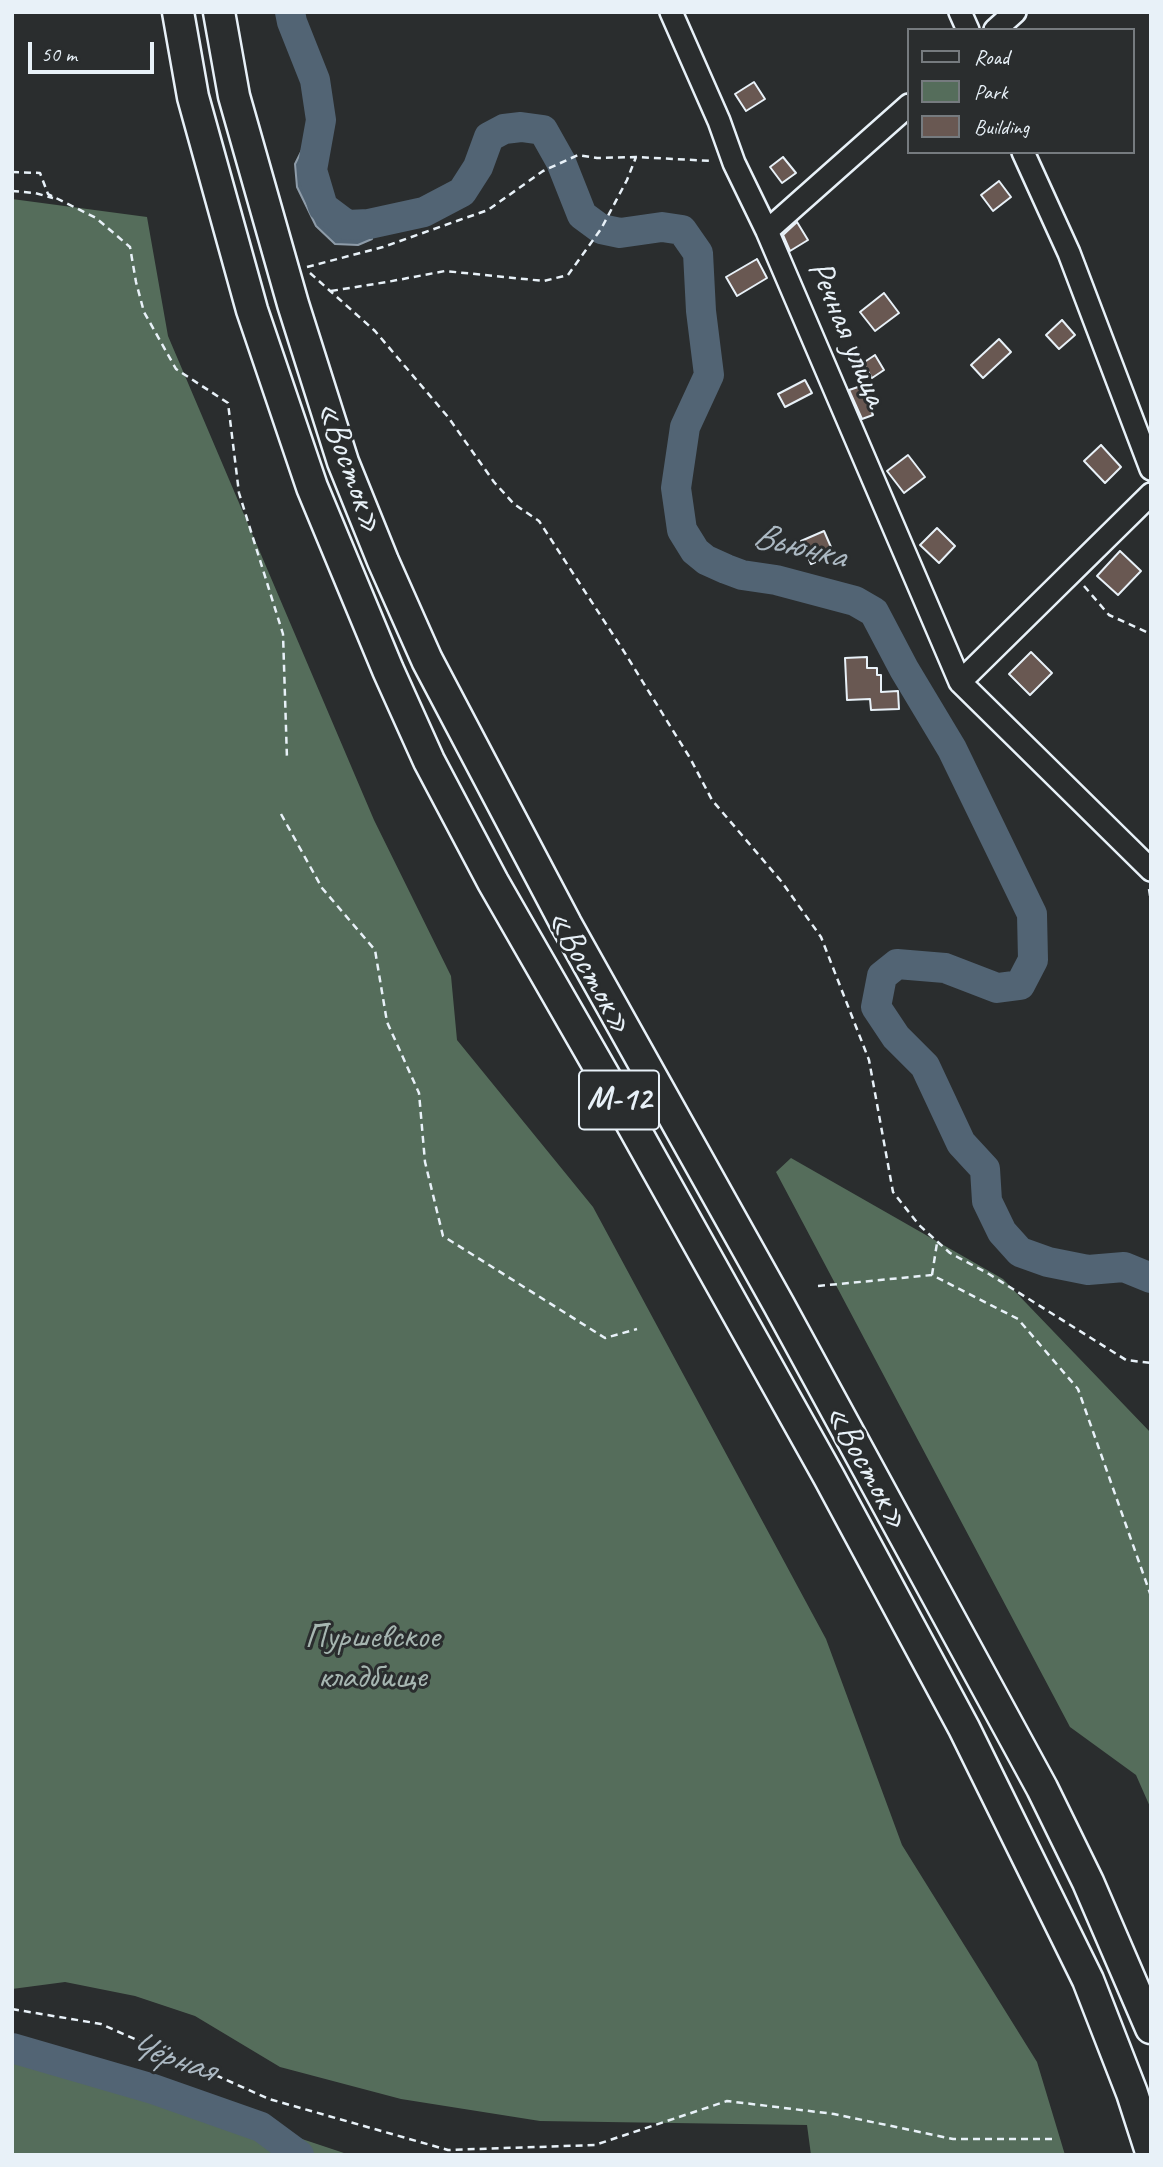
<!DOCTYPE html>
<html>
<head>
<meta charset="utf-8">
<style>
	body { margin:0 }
	#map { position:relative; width:1163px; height:2167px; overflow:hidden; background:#2a2d2e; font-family:Caveat,sans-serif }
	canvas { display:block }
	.frame { position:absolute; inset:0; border:14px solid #e8f1f8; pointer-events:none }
	.legend { position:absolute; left:907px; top:28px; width:228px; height:126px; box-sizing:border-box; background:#2a2d2e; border:2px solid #767b7f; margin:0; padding:9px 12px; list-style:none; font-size:21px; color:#e8f1f8 }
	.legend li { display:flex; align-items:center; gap:14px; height:35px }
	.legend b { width:35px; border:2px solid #767b7f }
	.scale { position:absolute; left:28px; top:42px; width:126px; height:32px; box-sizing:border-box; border:4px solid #e8f1f8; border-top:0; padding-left:9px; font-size:21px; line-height:24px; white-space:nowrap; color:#e8f1f8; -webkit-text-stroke:5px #2a2d2e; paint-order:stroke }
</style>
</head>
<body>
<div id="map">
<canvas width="1163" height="2167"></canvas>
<div class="frame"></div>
<ul class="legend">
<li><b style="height:9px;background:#2a2d2e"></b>Road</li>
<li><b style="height:19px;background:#556d5b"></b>Park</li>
<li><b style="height:19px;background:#695852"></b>Building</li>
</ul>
<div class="scale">50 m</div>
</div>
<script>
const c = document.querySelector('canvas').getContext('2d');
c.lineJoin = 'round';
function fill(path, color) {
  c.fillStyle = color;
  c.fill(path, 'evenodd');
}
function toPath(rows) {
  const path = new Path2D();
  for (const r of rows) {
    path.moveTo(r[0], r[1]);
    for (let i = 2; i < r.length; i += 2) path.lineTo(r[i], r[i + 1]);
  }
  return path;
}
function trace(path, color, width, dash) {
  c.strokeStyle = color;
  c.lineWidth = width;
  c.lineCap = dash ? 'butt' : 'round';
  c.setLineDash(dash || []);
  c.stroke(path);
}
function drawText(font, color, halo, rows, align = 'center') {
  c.font = font + ' Caveat,sans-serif';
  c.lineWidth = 6;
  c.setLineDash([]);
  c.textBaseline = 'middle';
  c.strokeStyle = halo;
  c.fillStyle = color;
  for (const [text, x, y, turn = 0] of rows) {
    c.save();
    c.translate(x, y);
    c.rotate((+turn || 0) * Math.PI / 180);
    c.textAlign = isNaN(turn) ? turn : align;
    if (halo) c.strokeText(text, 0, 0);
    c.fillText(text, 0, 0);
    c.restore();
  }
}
const green = toPath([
	[12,199,147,217,168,336,374,820,451,976,457,1040,593,1207,826,1639,902,1845,1037,2062,1065,2155,811,2155,807,2125,540,2121,401,2099,280,2067,195,2016,135,1996,65,1982,12,1989],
	[791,1158,1003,1279,1151,1433,1151,1809,1136,1775,1070,1727,776,1172],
	[12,2046,36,2050,160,2099,275,2130,350,2155,12,2155]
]);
const water = toPath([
	[306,142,321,148,322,183,334,203,351,215,369,224,373,230,372,239,358,245,335,244,316,226,297,187,295,164,306,142]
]);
const river = toPath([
	[290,12,292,22,315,80,321,120,312,170,323,207,347,225,369,224,424,212,462,192,478,167,489,137,504,129,521,127,543,130,561,162,582,215,601,229,620,233,662,227,682,230,698,253,701,311,709,375,685,427,676,488,682,530,695,551,706,560,726,569,742,575,776,580,855,601,874,612,904,669,952,749,1032,914,1033,960,1020,985,997,988,945,968,897,964,882,976,876,1007,896,1037,925,1066,961,1143,985,1169,987,1201,1002,1232,1020,1252,1048,1262,1088,1270,1124,1267,1151,1278],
	[12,2048,153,2089,261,2127,299,2155]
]);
const building = toPath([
	[754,82,765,99,746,111,735,94,754,82],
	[783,157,796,173,782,183,770,167,783,157],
	[999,181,1011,197,993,211,981,195,999,181],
	[797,222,808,240,790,251,783,235,797,222],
	[757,259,767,278,737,296,726,277,757,259],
	[884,293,899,313,875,331,860,312,884,293],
	[1062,320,1075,335,1059,349,1046,335,1062,320],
	[999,339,1011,352,983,378,971,365,999,339],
	[875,355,884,370,872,378,863,363,875,355],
	[805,380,812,393,785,407,778,394,805,380],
	[861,386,873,415,862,419,849,390,861,386],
	[1101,445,1121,467,1105,483,1084,461,1101,445],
	[908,455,925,477,904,493,887,471,908,455],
	[937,528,955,546,939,563,920,545,937,528],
	[824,531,834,554,811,564,801,541,824,531],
	[1120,551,1141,571,1118,595,1097,576,1120,551],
	[1031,652,1052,673,1030,695,1009,674,1031,652],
	[867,657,867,668,877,668,877,675,881,675,881,692,898,691,899,709,871,710,870,699,847,700,845,658,867,657]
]);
const path = toPath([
	[12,172,40,173,48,194,96,218,130,247,136,282,144,312,176,369,228,403,239,493,283,634,287,759],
	[12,191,35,193,53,198],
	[307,267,383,247,488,210,543,171,578,155,597,158,636,157,713,161],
	[310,273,375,331,448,417,494,482,514,504,539,521,623,650,690,758,712,800,781,881,821,937,869,1060,893,1192,919,1225,950,1253,989,1274,1126,1360,1151,1363],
	[331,291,387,282,445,271,544,281,568,275,601,229,627,180,636,157],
	[1084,586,1109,615,1151,634],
	[281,814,322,888,375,950,387,1022,419,1093,425,1162,443,1236,605,1338,637,1329],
	[1149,889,1151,902],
	[932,1275,937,1243],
	[818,1286,932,1275,1018,1319,1078,1389,1151,1596],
	[12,2009,101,2024,269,2099,448,2150,595,2145,727,2101,834,2114,953,2139,1052,2139]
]);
const minor = toPath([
	[671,12,719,121,734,163,767,231,960,682],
	[960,12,968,30],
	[995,30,1015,12],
	[1023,152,1069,253,1151,469],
	[767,231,909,105],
	[1151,494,960,682,1151,870]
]);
const highway = toPath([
	[178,12,193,97,252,310,312,487,388,670,429,761,493,882,629,1119,829,1477,964,1728,1088,1980,1132,2093,1151,2152],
	[219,12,234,96,293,304,343,462,383,561,427,660,566,924,779,1305,1042,1788,1088,1882,1151,2028]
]);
const shields = [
	[619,1100,80]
];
const shieldNames = [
	["М-12",619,1100]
];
const streetNames = [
	["Речная улица",847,334,67],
	["«Восток»",349,467,70],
	["«Восток»",589,972,60],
	["«Восток»",866,1467,61]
];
const parkNames = [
	["Пуршевское",372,1638],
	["кладбище",372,1678]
];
const waterNames = [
	["Вьюнка",799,547,14],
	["Чёрная",171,2058,18]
];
fill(green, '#556d5b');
fill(water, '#526474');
trace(water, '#8e9ca9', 2);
trace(river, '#526474', 30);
fill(building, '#695852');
trace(building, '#e8f1f8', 2);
trace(minor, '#e8f1f8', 26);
trace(highway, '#e8f1f8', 35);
trace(path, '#e8f1f8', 2.5, [7, 5]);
trace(minor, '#2a2d2e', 21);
trace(highway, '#2a2d2e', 30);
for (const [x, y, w] of shields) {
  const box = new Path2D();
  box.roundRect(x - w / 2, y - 29.5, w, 59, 5);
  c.fillStyle = '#2a2d2e';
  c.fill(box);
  trace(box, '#e8f1f8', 2);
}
drawText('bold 33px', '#e8f1f8', null, shieldNames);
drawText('35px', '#e8f1f8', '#2a2d2e', streetNames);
drawText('35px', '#a6b6b1', '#2a2d2e', parkNames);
drawText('italic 37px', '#acb9c3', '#2a2d2e', waterNames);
</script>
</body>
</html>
